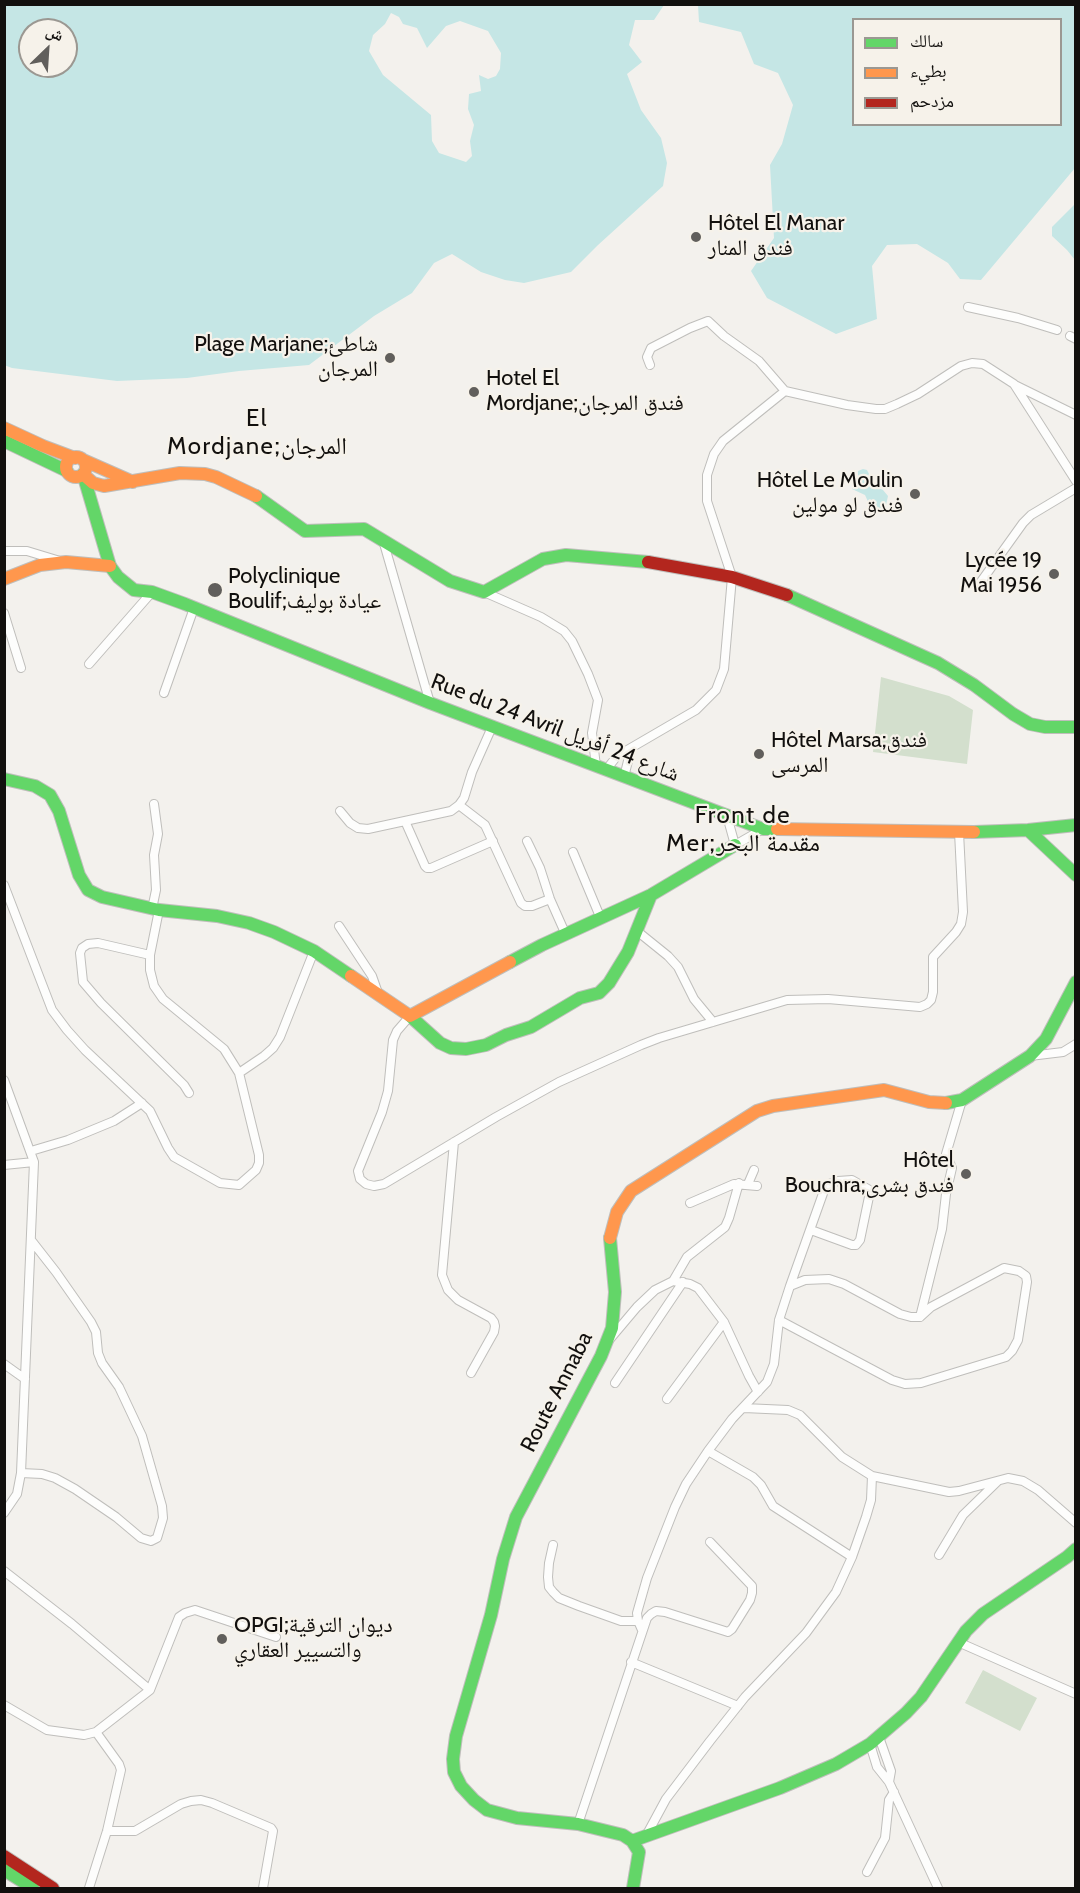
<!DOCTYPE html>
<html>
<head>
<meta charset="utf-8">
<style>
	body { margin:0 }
	#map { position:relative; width:1080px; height:1893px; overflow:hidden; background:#f3f1ed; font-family:Cabin,"Noto Naskh Arabic",sans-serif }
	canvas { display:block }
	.frame { position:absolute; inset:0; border:6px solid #12100e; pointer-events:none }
	.legend { position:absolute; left:852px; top:18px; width:210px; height:108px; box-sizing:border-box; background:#f6f2ea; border:2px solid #9b9892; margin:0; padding:8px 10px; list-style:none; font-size:18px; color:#12100e }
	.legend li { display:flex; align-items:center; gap:12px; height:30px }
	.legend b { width:30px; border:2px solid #9b9892 }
	.north { position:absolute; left:18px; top:18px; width:60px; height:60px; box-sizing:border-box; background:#f6f2ea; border:2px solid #9b9892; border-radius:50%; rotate:25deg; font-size:16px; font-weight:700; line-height:24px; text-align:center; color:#12100e }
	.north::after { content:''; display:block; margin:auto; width:21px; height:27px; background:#615f5c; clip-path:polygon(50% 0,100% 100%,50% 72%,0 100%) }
</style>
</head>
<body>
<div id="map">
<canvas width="1080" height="1893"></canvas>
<div class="frame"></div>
<ul class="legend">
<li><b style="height:8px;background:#63d668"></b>سالك</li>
<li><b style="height:8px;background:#ff974d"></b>بطيء</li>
<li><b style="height:8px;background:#b3261e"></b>مزدحم</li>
</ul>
<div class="north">ش</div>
</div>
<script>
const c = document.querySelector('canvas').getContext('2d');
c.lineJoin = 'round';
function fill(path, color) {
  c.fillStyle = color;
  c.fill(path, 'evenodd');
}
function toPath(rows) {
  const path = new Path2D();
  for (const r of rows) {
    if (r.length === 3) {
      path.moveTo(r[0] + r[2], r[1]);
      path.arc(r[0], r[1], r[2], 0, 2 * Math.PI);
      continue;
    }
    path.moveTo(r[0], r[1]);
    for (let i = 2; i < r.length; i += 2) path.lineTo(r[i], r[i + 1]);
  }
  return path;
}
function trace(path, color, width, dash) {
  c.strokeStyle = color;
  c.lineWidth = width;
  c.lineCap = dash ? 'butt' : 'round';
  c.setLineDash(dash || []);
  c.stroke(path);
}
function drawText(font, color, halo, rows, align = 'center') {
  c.font = font + ' Cabin,"Noto Naskh Arabic",sans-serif';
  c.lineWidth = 4.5;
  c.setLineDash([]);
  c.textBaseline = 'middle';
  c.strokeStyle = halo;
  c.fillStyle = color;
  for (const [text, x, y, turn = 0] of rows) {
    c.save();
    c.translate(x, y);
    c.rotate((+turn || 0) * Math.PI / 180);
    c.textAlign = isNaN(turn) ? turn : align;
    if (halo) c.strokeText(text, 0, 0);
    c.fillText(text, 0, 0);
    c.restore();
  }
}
const green = toPath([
	[881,677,949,696,973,710,967,764,873,752],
	[983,1670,1037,1698,1020,1731,965,1703]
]);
const water = toPath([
	[5,4,664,5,654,20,635,20,629,45,642,62,627,74,641,110,661,138,667,163,663,186,598,245,571,272,524,283,505,280,481,272,452,254,434,263,412,293,374,316,309,365,239,371,187,378,117,381,12,368,4,365],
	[391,13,399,17,403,24,417,28,427,48,446,26,460,21,488,31,501,53,500,69,496,76,488,79,479,75,481,91,469,94,468,109,474,125,470,141,472,156,466,162,439,153,432,141,431,115,383,75,369,51,373,35,385,24],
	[30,30,66,30,66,66,30,66],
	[698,5,1075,5,1075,168,981,280,960,279,948,263,917,244,887,245,872,266,877,319,836,334,767,298,751,271,774,238,770,165,782,144,793,105,778,73,754,64,741,32,699,22],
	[854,20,1060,20,1060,124,854,124],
	[1075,204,1075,203,1075,260,1067,250,1052,236,1052,227],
	[863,469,867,470,869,474,868,479,872,485,883,490,888,496,886,505,882,510,875,509,870,506,865,495,852,489,853,485,858,480,858,471]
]);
const street = toPath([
	[968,307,1018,318,1057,330],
	[1070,336,1076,339],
	[650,365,647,357,651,348,690,328,708,321,724,336,759,361,785,391],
	[1015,385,1076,415],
	[785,391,847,405,876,409,885,409,897,404,918,394,961,366,972,363,983,364,1014,384,1076,481],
	[383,540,430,703],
	[4,551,27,551,60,561],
	[980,583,1023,523,1031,515,1076,488],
	[484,592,541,617,564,631,572,641,588,674,598,700,592,733,596,766],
	[4,613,21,668],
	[89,664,152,592],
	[164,693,194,608],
	[606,770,617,756,696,710,716,690,724,669,732,577,707,501,707,475,714,454,723,441,785,391],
	[624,777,631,749],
	[459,805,485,825,521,903,525,906,532,906,550,899],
	[340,811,350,823,358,828,368,829,451,811,459,805,464,798,472,772,492,727],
	[727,816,735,845,763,829],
	[405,821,425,866,427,868,431,868,493,841],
	[527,841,540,868,550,899,566,935],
	[573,852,601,919],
	[4,885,52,1010,67,1030,85,1050,150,1111,168,1148,174,1157,220,1183,239,1185,256,1170,259,1163,259,1155,239,1073,264,1056,273,1048,280,1037,314,951],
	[152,909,156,890,154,855,158,834,154,804],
	[159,910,150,955,150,970,154,986,163,999,224,1049,239,1073],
	[339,926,372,976,378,993],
	[637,931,668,956,678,967,694,999,713,1022],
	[150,955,98,943,88,944,82,948,80,953,83,982,101,1003,184,1085,189,1093],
	[410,1016,397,1031,393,1040,388,1091,382,1112,358,1171,360,1179,366,1184,374,1186,384,1184,496,1117,559,1082,641,1045,659,1038,787,1000,828,999,920,1007,927,1004,931,1000,933,992,933,957,956,932,961,924,963,912,959,832],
	[1030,1056,1063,1052,1076,1044],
	[4,1080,34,1162,21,1473,17,1494,4,1513],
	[454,1142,442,1275,448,1290,458,1300,491,1318,494,1322,495,1326,494,1332,471,1373],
	[31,1151,68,1140,114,1121,142,1103],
	[4,1165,34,1162],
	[748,1184,754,1170],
	[690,1203,734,1184,757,1186],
	[673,1281,687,1257,725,1227,729,1218,739,1183],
	[790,1286,826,1185,838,1181,852,1180,868,1189,870,1192,860,1240,856,1245,852,1245,811,1230],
	[920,1317,942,1229,946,1194,952,1168,946,1154,962,1100],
	[610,1339,637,1307,655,1290,673,1281,690,1284,698,1288,724,1322,749,1376,758,1392],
	[4,1364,25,1379],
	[615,1383,683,1282],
	[667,1399,724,1322],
	[708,1451,753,1477,761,1485,773,1506,852,1557],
	[21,1473,42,1474,55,1478,75,1489,116,1517,141,1538,151,1541,157,1538,163,1518,162,1506,142,1436,119,1387,102,1363,98,1353,96,1332,91,1322,56,1272,31,1240],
	[872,1476,949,1492,959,1491,1008,1478,1023,1481,1038,1490,1076,1523],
	[553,1545,549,1563,548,1577,549,1587,553,1592,559,1598,579,1606,621,1621,638,1621],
	[939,1555,963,1515,998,1481],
	[4,1571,72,1624,150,1690],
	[642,1630,638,1621,637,1613,647,1578,675,1507,686,1484,708,1451,732,1419,767,1382,774,1364,779,1320,790,1286,805,1280,829,1279,844,1284,900,1314,911,1317,920,1317,931,1307,1004,1268,1019,1271,1026,1276,1027,1282,1018,1340,1012,1351,1006,1357,921,1383,905,1384,892,1380,779,1320],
	[958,1642,1076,1694],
	[631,1662,738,1706],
	[4,1705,47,1730,84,1735,96,1732,150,1690,179,1617,185,1613,195,1610,276,1637],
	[879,1737,891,1771,889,1782],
	[870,1744,877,1767,889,1782,938,1888],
	[578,1824,647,1618,651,1614,656,1611,665,1612,728,1632,732,1629,750,1600,752,1593,752,1586,710,1542],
	[107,1831,135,1831,181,1804,191,1801,201,1800,212,1803,271,1828,273,1831,263,1888],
	[646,1836,666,1799,710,1741,745,1697,806,1633,836,1592,852,1557,866,1517,871,1500,872,1476,842,1457,800,1415,788,1410,744,1408],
	[867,1872,885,1838,889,1800,894,1792],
	[89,1888,107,1831,121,1770,119,1764,96,1732]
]);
const fast = toPath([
	[4,441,67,471],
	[83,474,110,566,118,577,134,590,152,592,185,604,430,703,763,829,777,829],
	[256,496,305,531,364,529,450,581,484,592,543,559,566,555,648,562],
	[787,595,938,663,974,685,1013,714,1030,724,1045,727,1076,727],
	[4,779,35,786,50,795,59,811,79,875,88,890,102,897,159,910,217,916,249,923,274,932,314,951,351,976],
	[1028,830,1076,875],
	[974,832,1028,830,1076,825],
	[510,962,542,945,651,895,735,845],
	[410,1016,440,1043,451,1048,466,1049,486,1045,506,1035,531,1027,580,998,599,993,609,983,628,952,651,895],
	[946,1103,962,1100,1030,1056,1046,1039,1076,982],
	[610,1238,615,1292,612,1328,601,1356,516,1517,503,1559,491,1615,456,1736,453,1759,454,1772,461,1786,474,1800,487,1810,517,1818,578,1824,623,1835,632,1841,639,1852,633,1888],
	[632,1841,780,1788,836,1764,870,1744,906,1713,921,1697,966,1631,983,1614,1067,1557,1076,1549],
	[4,1870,33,1888]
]);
const slow = toPath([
	[4,428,43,446,75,458],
	[76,467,10],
	[83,460,133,482],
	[84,475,93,483,104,486,180,473,205,474,216,477,256,496],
	[4,579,40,565,66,562,110,566],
	[777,829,974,832],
	[351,976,410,1016,510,962],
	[610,1238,617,1212,631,1191,757,1111,773,1106,884,1090,929,1102,946,1103]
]);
const jam = toPath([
	[648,562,732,577,787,595],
	[4,1856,53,1888]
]);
const markers = [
	[696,237,6,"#615f5c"],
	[390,358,6,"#615f5c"],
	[474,392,6,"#615f5c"],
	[915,494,6,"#615f5c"],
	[1054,574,6,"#615f5c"],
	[215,590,8,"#615f5c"],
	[759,754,6,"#615f5c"],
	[966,1174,6,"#615f5c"],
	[222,1639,6,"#615f5c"]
];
const poiNames = [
	["Hôtel El Manar",708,224],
	["فندق المنار",708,249],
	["Plage Marjane;شاطئ",378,345,"right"],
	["المرجان",378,370,"right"],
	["Hotel El",486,379],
	["Mordjane;فندق المرجان",486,404],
	["Hôtel Le Moulin",903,481,"right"],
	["فندق لو مولين",903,506,"right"],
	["Lycée 19",1042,561,"right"],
	["Mai 1956",1042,586,"right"],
	["Polyclinique",228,577],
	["Boulif;عيادة بوليف",228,602],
	["Hôtel Marsa;فندق",771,741],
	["المرسى",771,766],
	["Hôtel",954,1161,"right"],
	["Bouchra;فندق بشرى",954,1186,"right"],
	["OPGI;ديوان الترقية",234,1626],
	["والتسيير العقاري",234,1651]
];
const streetNames = [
	["Rue du 24 Avril شارع 24 أفريل",555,728,21],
	["Route Annaba",557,1392,-63]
];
const neighbourhoodNames = [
	["El",257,419],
	["Mordjane;المرجان",257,447],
	["Front de",743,816],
	["Mer;مقدمة البحر",743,844]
];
fill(green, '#d3dfcd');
fill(water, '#c5e6e5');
trace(street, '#bfbebb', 10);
trace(fast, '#bfbebb', 14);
trace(slow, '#bfbebb', 14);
trace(jam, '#bfbebb', 14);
trace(street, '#fdfdfc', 8);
trace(fast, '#63d668', 12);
trace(slow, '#ff974d', 12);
trace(jam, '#b3261e', 12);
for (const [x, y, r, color] of markers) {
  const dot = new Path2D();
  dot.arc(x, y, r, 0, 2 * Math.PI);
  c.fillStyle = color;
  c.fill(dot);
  trace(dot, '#f6f2ea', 2);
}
drawText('22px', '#12100e', '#f6f2ea', poiNames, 'left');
drawText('22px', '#12100e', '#f6f2ea', streetNames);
c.letterSpacing = '1.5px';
drawText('24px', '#12100e', '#f6f2ea', neighbourhoodNames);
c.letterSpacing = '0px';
</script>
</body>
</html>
